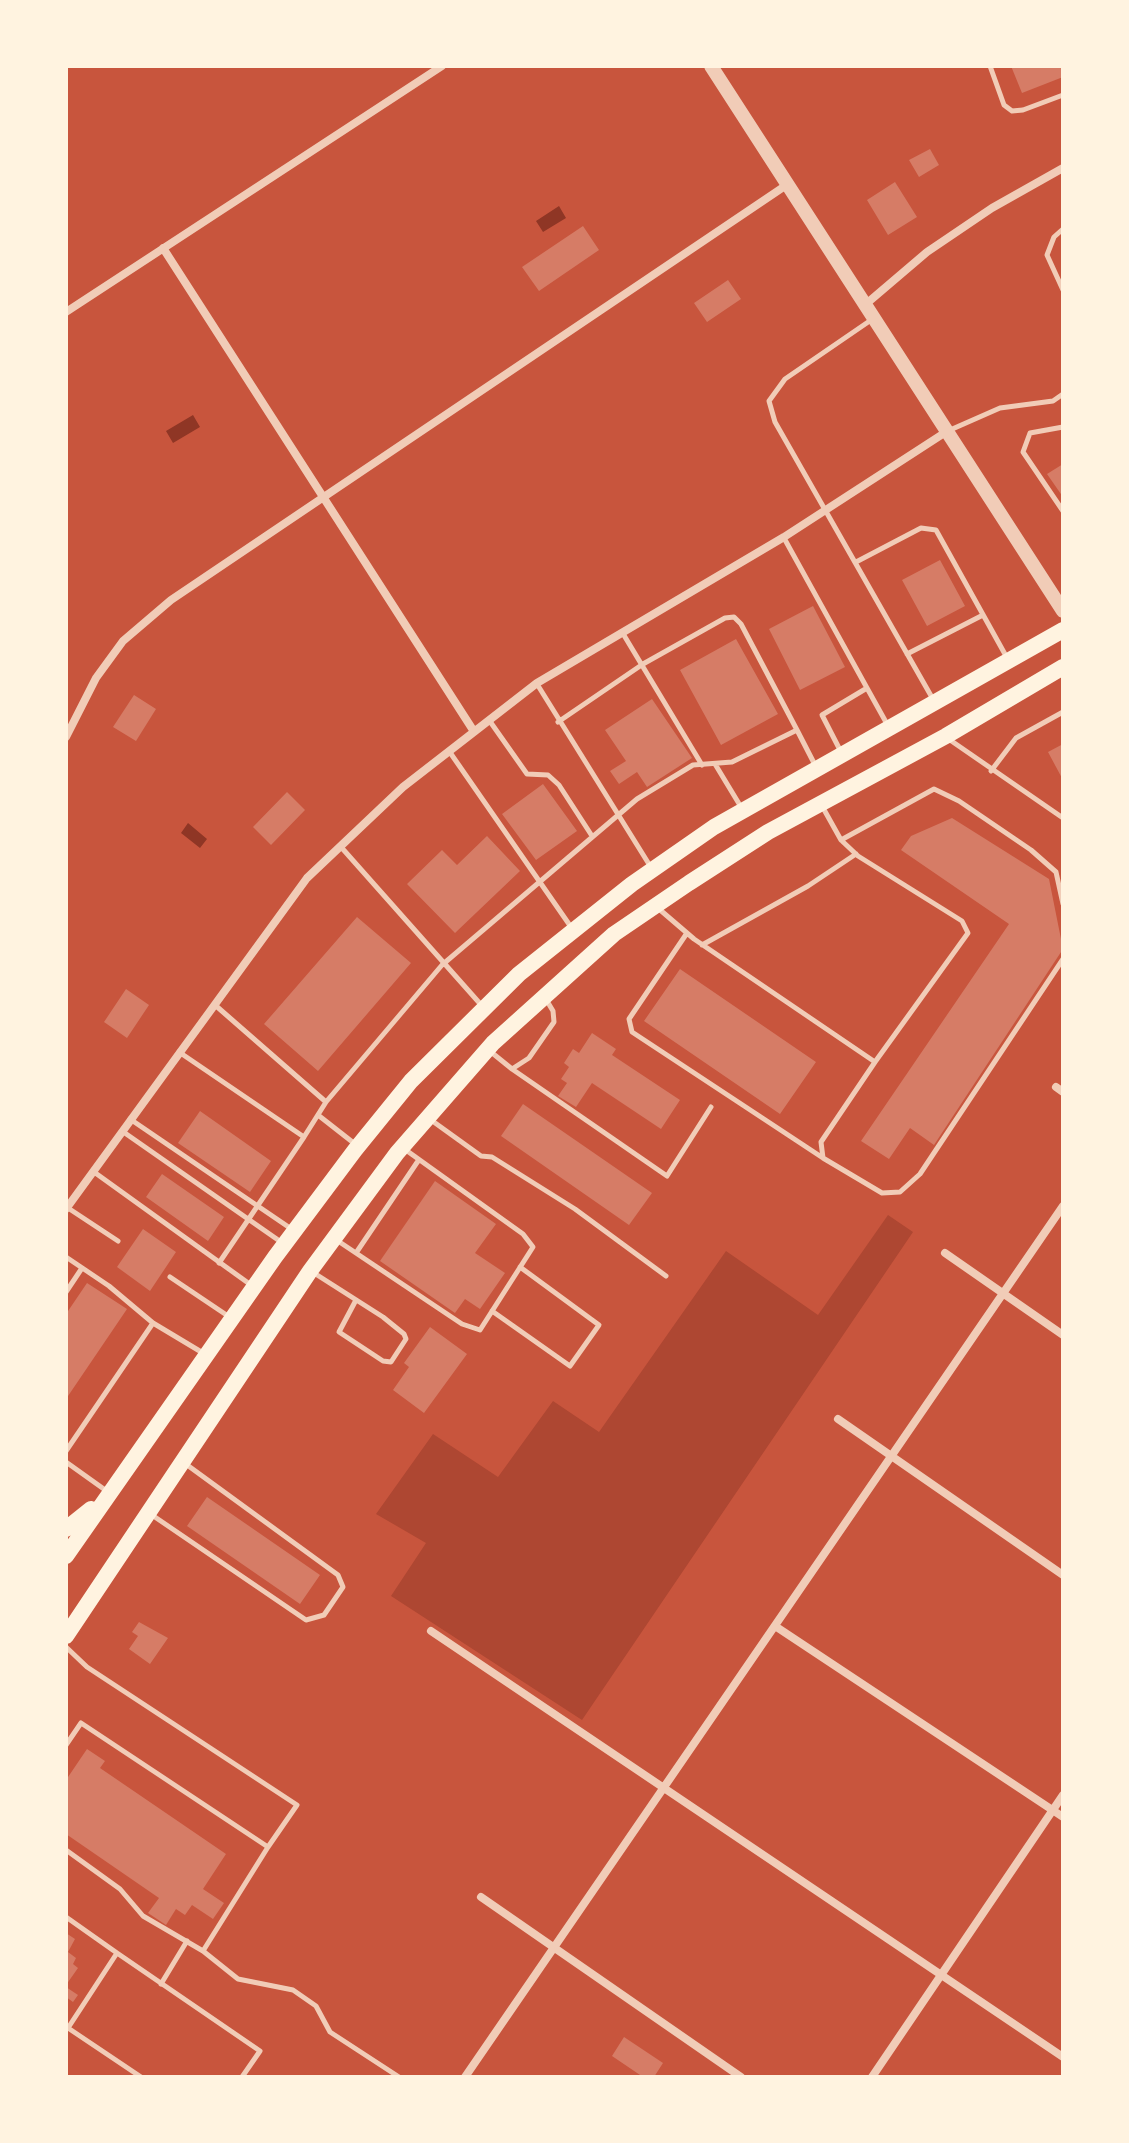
<!DOCTYPE html>
<html>
<head>
<meta charset="utf-8">
<style>
	body { margin:0 }
	#map { position:relative; width:1129px; height:2143px; overflow:hidden; background:#c8553d; font-family:"DejaVu Sans",sans-serif }
	canvas { display:block }
	.frame { position:absolute; inset:0; border:68px solid #fff3e0; pointer-events:none }
</style>
</head>
<body>
<div id="map">
<canvas width="1129" height="2143"></canvas>
<div class="frame"></div>
</div>
<script>
const c = document.querySelector('canvas').getContext('2d');
c.lineJoin = 'round';
function fill(path, color) {
  c.fillStyle = color;
  c.fill(path, 'evenodd');
}
function toPath(rows) {
  const path = new Path2D();
  for (const r of rows) {
    path.moveTo(r[0], r[1]);
    for (let i = 2; i < r.length; i += 2) path.lineTo(r[i], r[i + 1]);
  }
  return path;
}
function trace(path, color, width, dash) {
  c.strokeStyle = color;
  c.lineWidth = width;
  c.lineCap = dash ? 'butt' : 'round';
  c.setLineDash(dash || []);
  c.stroke(path);
}
const green = toPath([
	[888,1215,913,1232,582,1720,391,1596,426,1543,376,1514,433,1434,498,1477,553,1401,599,1432,726,1251,818,1315]
]);
const water = toPath([
	[559,206,566,218,543,232,536,221],
	[193,415,200,427,173,443,166,431],
	[188,823,207,839,200,848,181,833]
]);
const building = toPath([
	[1011,66,1063,66,1063,77,1022,93],
	[930,149,939,165,919,177,909,160],
	[895,182,917,217,888,235,867,200],
	[583,226,599,250,539,291,522,267],
	[728,280,741,299,707,322,694,303],
	[1063,464,1063,497,1047,474],
	[940,560,965,606,927,626,902,580],
	[813,606,845,667,800,690,769,629],
	[736,639,778,714,721,745,680,670],
	[134,695,156,709,136,741,113,727],
	[652,699,692,758,647,787,637,772,619,784,610,771,626,761,605,730],
	[1063,744,1063,780,1048,752],
	[543,784,577,831,536,860,502,814],
	[287,792,305,810,271,845,253,827],
	[952,818,1049,879,1063,949,934,1145,910,1128,889,1159,861,1141,1009,924,901,850,911,836],
	[487,836,520,871,455,933,407,884,442,850,457,865],
	[357,917,411,963,318,1071,264,1024],
	[680,969,816,1062,780,1114,644,1021],
	[126,989,149,1005,127,1038,104,1022],
	[592,1033,616,1049,612,1055,680,1100,661,1129,592,1083,576,1107,558,1096,567,1083,561,1079,569,1067,564,1063,573,1049,579,1053],
	[523,1104,652,1193,629,1225,501,1136],
	[200,1111,271,1161,250,1192,178,1143],
	[162,1174,224,1217,208,1241,146,1197],
	[435,1181,496,1224,475,1253,505,1273,480,1309,465,1299,455,1313,380,1261],
	[143,1229,176,1252,150,1291,117,1267],
	[87,1283,127,1309,66,1399,66,1314],
	[430,1327,467,1354,424,1413,393,1390,409,1367,404,1363],
	[207,1497,320,1575,300,1604,187,1526],
	[139,1622,168,1638,150,1664,129,1649,138,1636,132,1632],
	[87,1749,105,1761,100,1768,226,1854,203,1889,224,1903,213,1919,192,1905,185,1915,176,1909,166,1925,148,1913,159,1898,66,1834,66,1780],
	[66,1933,75,1939,68,1952,76,1958,73,1964,78,1968,66,1985],
	[66,1987,78,1995,73,2002,66,1997],
	[624,2037,663,2063,654,2077,643,2077,612,2056]
]);
const service = toPath([
	[990,66,1004,105,1012,111,1023,110,1063,95],
	[1063,229,1054,237,1047,255,1063,290],
	[874,318,785,379,769,401,775,422,934,701],
	[1063,427,1030,433,1023,452,1063,511],
	[950,430,1000,408,1053,401,1063,394],
	[784,538,867,688],
	[856,562,921,528,936,530,1006,656],
	[622,632,702,765],
	[907,654,983,615],
	[537,684,652,869],
	[489,720,527,774,548,775,559,785,592,836],
	[558,722,643,664,725,618,734,617,741,624,797,730],
	[950,740,1063,818],
	[840,750,822,715,867,688,887,724],
	[449,751,571,927],
	[715,764,741,807],
	[991,771,1016,738,1063,712],
	[841,840,934,789,959,801,1031,850,1056,872,1063,904],
	[341,847,483,1007],
	[659,909,694,939,875,1062,968,933,962,921,858,856,841,840,822,806],
	[687,933,629,1019,632,1032,823,1158],
	[702,945,808,886,856,854],
	[215,1005,326,1102],
	[179,1052,304,1137,219,1263],
	[491,1052,512,1069,529,1058,554,1022,553,1011,547,1001],
	[875,1062,821,1142,823,1158,882,1193,900,1192,920,1174,1063,959],
	[512,1069,667,1176,711,1107],
	[318,1115,355,1144],
	[130,1119,290,1228],
	[431,1120,481,1156,492,1157,575,1209,666,1276],
	[122,1131,281,1242],
	[304,1137,326,1102,442,965,637,799,693,765,732,762,797,730,815,765],
	[94,1172,251,1285],
	[68,1208,118,1241],
	[335,1239,462,1324,480,1330,533,1247,523,1234,403,1148],
	[356,1253,418,1161],
	[66,1257,109,1286,153,1323,203,1353],
	[314,1273,383,1317,404,1334,406,1339,391,1362,383,1361,339,1332,356,1300],
	[170,1277,228,1316],
	[66,1292,82,1268],
	[492,1311,570,1366,599,1325,520,1267],
	[66,1451,153,1323],
	[66,1462,108,1492],
	[149,1513,306,1620,324,1615,343,1587,338,1575,183,1462],
	[66,1647,87,1667,297,1805,268,1847,81,1723,66,1745],
	[66,1850,120,1889,143,1916,203,1951,238,1979,293,1990,316,2006,330,2032,399,2077],
	[66,1917,117,1953,68,2028,66,2027],
	[203,1951,268,1847],
	[117,1953,260,2051,242,2077],
	[161,1984,187,1941],
	[68,2028,141,2077]
]);
const minor = toPath([
	[163,248,473,730],
	[866,304,927,252,992,208,1063,168],
	[66,312,442,66],
	[66,737,96,678,123,641,171,600,788,184],
	[1056,1087,1063,1092],
	[66,1209,307,878,403,787,537,683,784,537,949,430],
	[945,1253,1063,1335],
	[838,1419,1063,1575],
	[775,1626,1063,1817],
	[431,1631,1063,2057],
	[481,1897,741,2077],
	[465,2077,1063,1206],
	[872,2077,1063,1795]
]);
const tertiary = toPath([
	[711,66,1063,611]
]);
const primary = toPath([
	[66,1529,91,1509],
	[66,1556,275,1257,355,1150,411,1081,519,974,632,884,714,827,1063,630],
	[66,1636,310,1271,397,1153,493,1043,614,934,689,883,768,832,946,736,1063,667]
]);
fill(green, '#ae4732');
fill(water, '#8f3625');
fill(building, '#d67c66');
trace(service, '#f1ccb7', 5);
trace(minor, '#f1ccb7', 8);
trace(tertiary, '#f1ccb7', 14);
trace(primary, '#fff3e0', 16);
</script>
</body>
</html>
